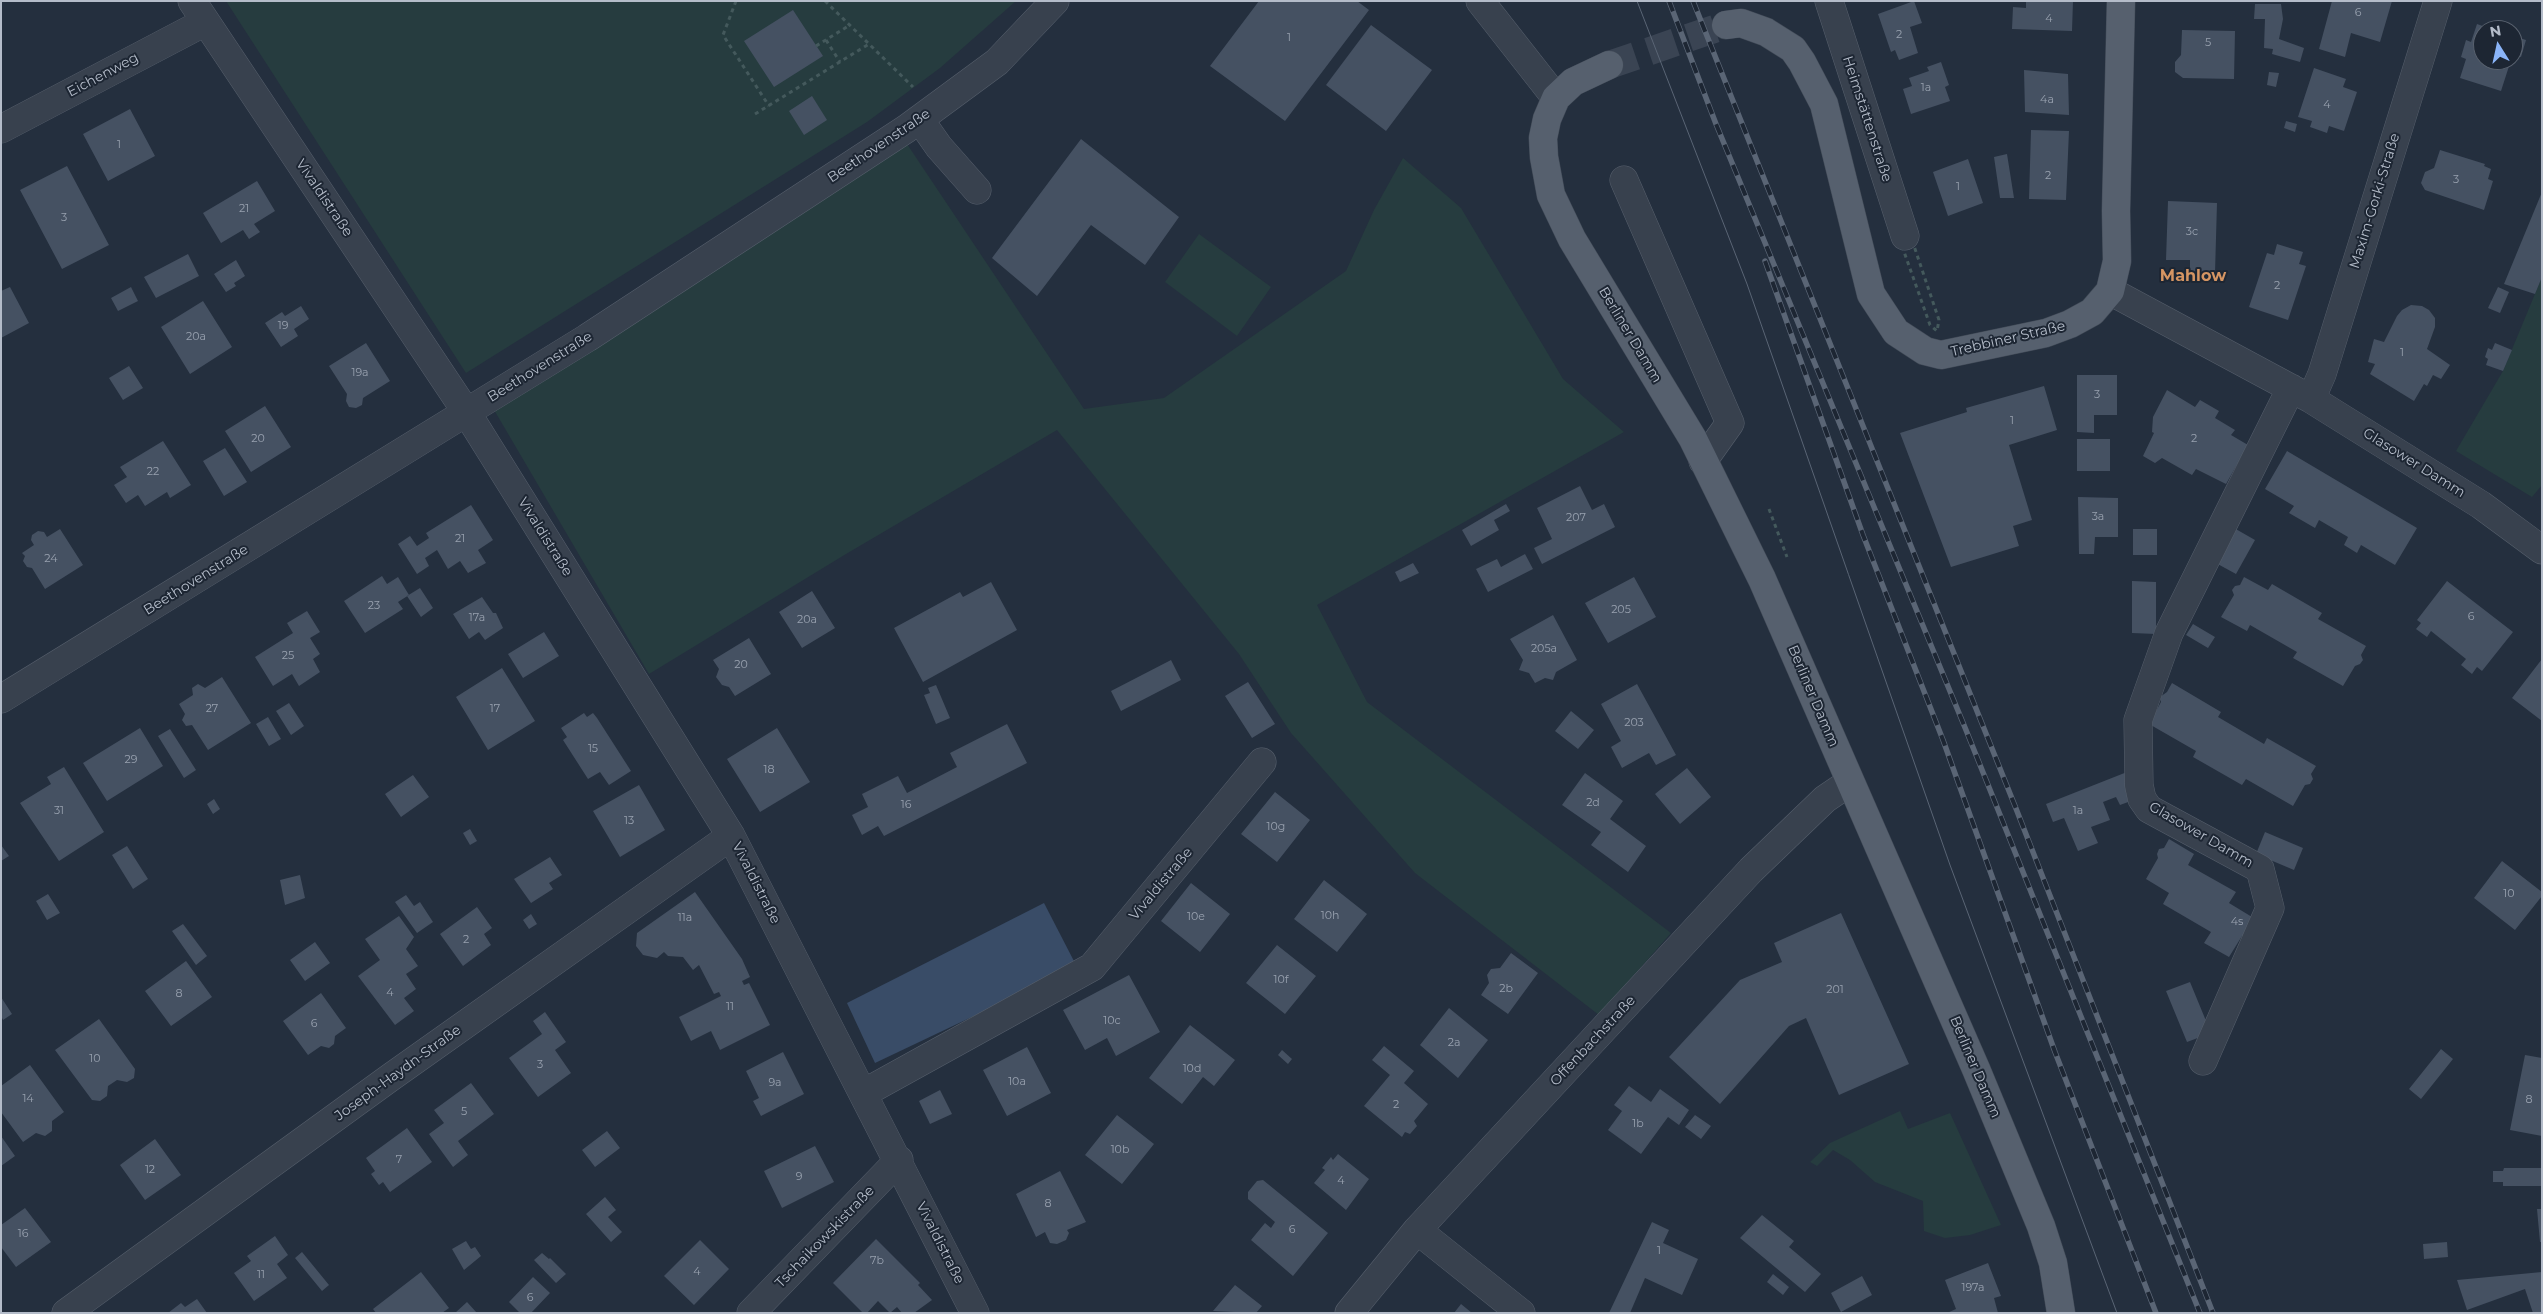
<!DOCTYPE html>
<html>
<head>
<meta charset="utf-8">
<style>
	body { margin:0 }
	#map { position:relative; width:2543px; height:1314px; overflow:hidden; background:#242f3e; font-family:Montserrat,sans-serif }
	canvas { display:block }
	.frame { position:absolute; inset:0; border:2px solid #b4bcc9; pointer-events:none }
	.north { position:absolute; left:2473px; top:20px; width:50px; height:50px; box-sizing:border-box; background:#1d2633; border:1px solid #59626f; border-radius:50%; rotate:350deg; font-size:14px; font-weight:700; line-height:20px; text-align:center; color:#b4bcc9 }
	.north::after { content:''; display:block; margin:auto; width:18px; height:22px; background:#8ab4f8; clip-path:polygon(50% 0,100% 100%,50% 72%,0 100%) }
</style>
</head>
<body>
<div id="map">
<canvas width="2543" height="1314"></canvas>
<div class="frame"></div>
<div class="north">N</div>
</div>
<script>
const c = document.querySelector('canvas').getContext('2d');
c.lineJoin = 'round';
function fill(path, color) {
  c.fillStyle = color;
  c.fill(path, 'evenodd');
}
function toPath(rows) {
  const path = new Path2D();
  for (const r of rows) {
    path.moveTo(r[0], r[1]);
    for (let i = 2; i < r.length; i += 2) path.lineTo(r[i], r[i + 1]);
  }
  return path;
}
function trace(path, color, width, dash) {
  c.strokeStyle = color;
  c.lineWidth = width;
  c.lineCap = dash ? 'butt' : 'round';
  c.setLineDash(dash || []);
  c.stroke(path);
}
function drawText(font, color, halo, rows, align = 'center') {
  c.font = font + ' Montserrat,sans-serif';
  c.lineWidth = 4;
  c.setLineDash([]);
  c.textBaseline = 'middle';
  c.strokeStyle = halo;
  c.fillStyle = color;
  for (const [text, x, y, turn = 0] of rows) {
    c.save();
    c.translate(x, y);
    c.rotate((+turn || 0) * Math.PI / 180);
    c.textAlign = isNaN(turn) ? turn : align;
    if (halo) c.strokeText(text, 0, 0);
    c.fillText(text, 0, 0);
    c.restore();
  }
}
const green = toPath([
	[226,1,1016,1,940,68,867,122,466,373],
	[905,141,1084,409,1164,398,1346,271,1374,210,1403,158,1461,208,1563,379,1624,432,1317,605,1367,702,1671,933,1599,1015,1415,873,1291,733,1239,654,1057,430,846,554,649,674,490,403],
	[1199,234,1271,287,1237,336,1165,282],
	[2542,277,2542,485,2532,497,2456,451,2503,371],
	[1900,1111,1908,1129,1950,1113,2001,1225,1970,1235,1945,1238,1924,1231,1923,1201,1875,1182,1850,1160,1833,1150,1817,1166,1810,1162,1830,1143]
]);
const water = toPath([
	[1044,903,1077,967,875,1063,847,1003]
]);
const building = toPath([
	[1259,1,1357,1,1369,10,1285,121,1210,66],
	[1914,1,1922,23,1910,27,1918,53,1899,60,1895,50,1891,52,1878,14],
	[2026,1,2073,1,2072,31,2012,29,2013,7,2026,8],
	[2332,1,2392,1,2380,42,2351,33,2345,57,2319,49],
	[2255,4,2281,4,2283,19,2279,39,2304,48,2300,62,2272,54,2273,49,2264,48,2265,19,2254,19],
	[793,10,823,56,774,87,744,41],
	[2477,24,2494,30,2483,30,2483,60,2511,60,2501,91,2460,78,2466,59,2461,57,2466,40,2471,42],
	[1371,25,1432,70,1386,131,1326,85],
	[2182,30,2235,31,2234,79,2183,78,2175,72,2175,62,2181,55],
	[2513,36,2526,40,2521,57,2513,55],
	[1941,62,1949,85,1945,87,1950,101,1911,114,1903,89,1912,86,1909,78,1929,71,1927,67],
	[2314,68,2346,79,2343,87,2357,92,2344,131,2329,126,2327,133,2310,127,2312,121,2298,117],
	[2024,70,2068,74,2069,115,2025,112],
	[2269,72,2279,73,2276,87,2267,85],
	[812,96,827,120,804,135,789,111],
	[130,109,155,156,108,181,83,134],
	[2286,121,2297,124,2295,132,2284,128],
	[2031,130,2069,131,2066,200,2029,199],
	[1081,139,1179,217,1145,265,1091,225,1037,296,992,258],
	[2440,150,2485,164,2484,166,2491,169,2488,179,2493,181,2484,210,2425,190,2421,183,2425,172,2434,168],
	[2007,154,2014,198,2000,198,1994,157],
	[1968,159,1983,203,1948,216,1933,172],
	[67,166,109,245,62,269,20,190],
	[257,181,275,211,254,224,260,232,249,239,243,230,221,243,203,213],
	[2542,192,2542,277,2535,294,2504,284],
	[2168,201,2217,203,2215,273,2190,272,2190,260,2166,260],
	[2277,244,2303,252,2299,264,2306,266,2288,320,2249,307,2267,253,2274,255],
	[188,254,199,276,156,298,144,277],
	[236,260,245,276,234,283,236,286,226,292,214,274],
	[10,287,29,323,1,338,1,291],
	[131,287,138,301,118,311,111,298],
	[2498,287,2509,292,2500,313,2488,308],
	[203,301,232,347,190,374,161,327],
	[2411,305,2422,306,2429,310,2435,318,2435,327,2427,349,2450,365,2441,379,2433,375,2427,386,2424,384,2414,401,2370,374,2375,364,2368,362,2374,339,2384,342,2397,316,2402,310],
	[301,306,309,319,294,329,298,336,281,347,265,323,282,312,285,316],
	[366,343,390,381,363,398,362,405,356,408,349,407,346,401,347,394,329,366],
	[2495,343,2512,350,2503,371,2486,365,2488,359,2485,357,2488,348,2492,350],
	[129,366,143,388,123,400,109,378],
	[2077,375,2117,375,2117,415,2094,415,2094,433,2077,432],
	[2044,386,2057,430,2009,445,2032,520,2013,526,2019,546,1951,567,1900,433,1967,412,1966,408],
	[2167,390,2195,407,2200,400,2219,411,2215,418,2235,430,2231,435,2248,445,2226,484,2196,469,2192,475,2162,458,2155,463,2143,456,2154,433,2152,432,2153,417],
	[265,406,291,447,251,472,225,431],
	[2077,439,2110,439,2110,471,2077,471],
	[163,441,191,485,170,498,167,492,145,506,138,495,126,503,114,485,127,477,120,467],
	[225,448,247,482,224,496,203,461],
	[2287,451,2417,528,2395,565,2361,545,2357,553,2344,545,2348,537,2319,520,2315,528,2289,513,2294,506,2265,489],
	[1580,486,1592,510,1604,504,1615,527,1542,564,1534,548,1552,539,1537,508],
	[2078,497,2118,498,2118,537,2095,537,2094,554,2079,554],
	[1506,504,1510,511,1494,520,1499,530,1471,546,1462,530],
	[471,505,493,540,478,550,486,563,468,573,460,561,448,569,437,550,425,558,429,566,417,574,398,544,410,536,417,546,429,538,426,533],
	[2234,528,2255,540,2236,574,2214,562],
	[60,529,83,565,45,589,32,568,27,567,23,561,25,556,22,553,34,545,31,540,32,535,38,531,44,532,47,537],
	[2133,529,2157,529,2157,555,2133,555],
	[1525,554,1533,569,1488,592,1476,569,1497,559,1501,567],
	[1413,563,1419,573,1400,582,1395,572],
	[382,576,387,584,398,577,409,595,398,602,403,609,365,633,344,601],
	[1634,577,1656,617,1608,643,1585,603],
	[2244,577,2268,590,2272,584,2322,613,2318,619,2366,646,2361,655,2363,660,2360,664,2355,666,2343,686,2293,658,2297,652,2250,625,2247,631,2221,617,2234,595,2232,590,2235,586,2240,585],
	[2132,581,2156,582,2156,634,2132,633],
	[2447,581,2513,632,2482,671,2477,667,2472,674,2461,665,2466,659,2431,631,2427,637,2416,629,2421,623,2417,620],
	[991,582,1017,630,923,682,894,628,960,592,963,597],
	[420,588,433,608,421,617,407,596],
	[812,591,835,628,802,648,779,612],
	[482,597,493,613,496,613,503,628,485,640,479,632,469,639,453,614],
	[307,611,320,632,310,638,320,654,313,659,320,672,299,686,292,674,273,686,255,657,293,633,287,623],
	[1553,615,1577,660,1556,672,1553,680,1545,678,1535,683,1529,673,1519,670,1523,660,1510,639],
	[2193,624,2215,637,2208,648,2186,635],
	[544,632,559,656,523,678,508,654],
	[749,638,771,674,735,696,729,687,722,685,716,677,719,669,713,660],
	[2542,659,2542,721,2512,698],
	[1171,660,1181,680,1121,711,1111,691],
	[502,668,535,721,488,750,456,697],
	[222,677,251,723,208,750,192,725,186,726,182,720,185,714,179,704,193,695,192,688,198,684,205,688],
	[1248,682,1275,724,1252,738,1225,696],
	[2172,683,2221,712,2218,717,2264,744,2267,738,2316,766,2311,774,2313,779,2310,784,2305,785,2293,806,2246,779,2242,785,2193,757,2196,751,2149,724,2161,702,2160,697,2167,692],
	[1637,684,1676,755,1656,765,1649,753,1622,768,1611,747,1621,741,1601,704],
	[936,685,950,718,936,724,924,695,930,693,928,688],
	[289,703,304,726,291,735,276,711],
	[1571,711,1594,730,1578,749,1555,731],
	[584,713,587,717,593,713,597,718,631,771,609,785,600,772,588,779,563,740,567,737,561,728],
	[268,717,281,739,269,746,256,724],
	[1007,724,1027,763,884,836,878,826,862,835,852,815,868,807,862,794,898,776,907,793,957,767,950,753],
	[140,728,163,766,107,801,83,763],
	[777,728,810,782,760,812,727,759],
	[170,729,196,770,184,778,158,736],
	[64,767,104,832,59,861,20,803,51,784,47,777],
	[1687,768,1711,797,1680,824,1655,794],
	[2127,772,2131,801,2120,805,2116,797,2103,802,2110,820,2091,827,2098,843,2078,851,2064,818,2053,822,2046,804],
	[1585,773,1623,801,1610,819,1646,846,1628,872,1591,845,1601,832,1562,805],
	[413,775,429,797,401,817,385,794],
	[639,785,665,830,620,857,593,811],
	[1275,792,1310,820,1277,862,1241,834],
	[214,799,220,809,213,814,207,804],
	[470,829,477,841,470,845,463,833],
	[2265,832,2303,848,2294,870,2256,854],
	[2169,839,2194,854,2188,865,2236,892,2229,903,2252,917,2246,936,2242,936,2229,957,2204,943,2211,932,2163,904,2169,893,2146,879,2158,858,2157,854,2159,849,2164,848],
	[1,845,9,856,1,861],
	[127,846,148,879,133,889,112,855],
	[550,857,562,875,549,883,553,889,531,903,514,879],
	[2502,861,2542,892,2542,896,2515,930,2474,898],
	[300,875,305,898,285,905,280,880],
	[1324,880,1367,914,1337,952,1294,919],
	[1191,883,1230,914,1200,952,1161,921],
	[695,892,742,959,750,977,742,981,744,985,749,983,770,1025,720,1050,711,1031,691,1041,679,1017,721,996,719,992,714,994,699,965,693,970,683,957,668,956,664,952,657,958,643,955,636,946,637,933],
	[48,894,60,913,47,920,36,901],
	[406,895,414,906,420,902,433,922,417,933,395,902],
	[477,907,492,928,484,934,491,945,463,966,440,934],
	[1841,913,1909,1064,1839,1095,1806,1018,1789,1026,1720,1104,1669,1057,1740,980,1782,962,1774,943],
	[531,914,537,924,529,929,523,920],
	[399,916,414,937,406,949,418,966,406,974,416,989,404,998,414,1011,395,1025,358,976,380,960,365,939],
	[183,924,207,956,196,965,172,931],
	[315,942,330,963,305,981,290,960],
	[1277,945,1316,976,1285,1014,1246,983],
	[1511,953,1538,973,1508,1014,1481,995,1489,983,1487,975,1491,969,1500,968],
	[186,961,212,997,171,1026,145,991],
	[1129,975,1160,1032,1116,1056,1107,1038,1085,1050,1063,1010],
	[2190,982,2211,1033,2187,1042,2166,991],
	[321,993,346,1028,335,1036,334,1044,329,1048,321,1046,308,1055,283,1021],
	[1,997,12,1014,3,1020,1,1016],
	[1449,1008,1488,1040,1458,1078,1420,1045],
	[545,1012,566,1042,555,1050,571,1073,538,1097,509,1058,542,1034,533,1021],
	[99,1019,135,1069,134,1078,127,1082,117,1080,108,1086,107,1096,100,1101,92,1100,55,1050],
	[1190,1025,1235,1060,1214,1086,1203,1077,1182,1104,1149,1078],
	[1384,1046,1414,1071,1404,1083,1428,1104,1414,1121,1417,1126,1410,1134,1405,1132,1402,1137,1364,1106,1390,1075,1372,1060],
	[1027,1047,1051,1093,1007,1116,983,1070],
	[2441,1049,2453,1059,2421,1099,2409,1089],
	[1282,1050,1292,1059,1288,1064,1278,1055],
	[783,1052,804,1094,761,1116,753,1101,759,1098,746,1071],
	[2525,1055,2542,1058,2542,1136,2510,1130],
	[30,1065,64,1112,52,1121,52,1131,45,1136,36,1133,23,1142,1,1112,1,1086],
	[471,1083,494,1114,458,1141,468,1155,453,1167,429,1134,444,1123,434,1110],
	[1629,1086,1651,1102,1660,1089,1689,1110,1679,1125,1668,1117,1641,1154,1608,1130,1622,1111,1614,1105],
	[940,1090,952,1114,930,1124,919,1101],
	[1117,1115,1154,1144,1122,1184,1085,1155],
	[1695,1115,1711,1126,1701,1139,1685,1127],
	[407,1128,432,1162,390,1192,383,1182,379,1185,371,1174,375,1171,366,1158],
	[607,1131,620,1148,595,1167,582,1150],
	[1,1136,15,1156,1,1166],
	[155,1139,181,1175,145,1200,120,1165],
	[815,1146,834,1182,782,1208,764,1171],
	[1338,1154,1369,1179,1346,1210,1314,1183,1325,1170,1322,1168,1331,1157,1333,1160],
	[2504,1168,2542,1168,2542,1186,2503,1186,2503,1182,2493,1182,2493,1171,2503,1171],
	[1060,1171,1086,1222,1067,1230,1069,1233,1066,1240,1057,1244,1050,1243,1045,1232,1036,1237,1016,1194],
	[1263,1180,1328,1233,1293,1276,1251,1240,1265,1223,1271,1228,1275,1222,1248,1199,1248,1192,1257,1181],
	[605,1197,616,1210,608,1217,622,1232,611,1242,586,1214],
	[25,1208,51,1242,16,1267,1,1247,1,1225],
	[2537,1209,2542,1209,2542,1242,2540,1242],
	[1762,1215,1794,1241,1789,1247,1821,1274,1805,1292,1740,1238],
	[1652,1222,1669,1230,1663,1243,1698,1259,1682,1295,1645,1278,1630,1313,1609,1313],
	[275,1236,288,1255,277,1264,287,1278,254,1301,234,1273,251,1261,247,1256],
	[876,1239,920,1283,918,1285,932,1300,914,1313,902,1313,897,1307,890,1313,878,1301,867,1313,863,1313,833,1283],
	[700,1240,729,1269,694,1305,664,1276],
	[466,1241,471,1249,475,1247,481,1256,464,1270,452,1249],
	[2447,1242,2448,1257,2424,1259,2423,1244],
	[302,1252,329,1285,322,1291,295,1258],
	[542,1253,549,1259,550,1258,566,1274,556,1283,534,1260],
	[1988,1263,2001,1296,1994,1298,1998,1313,1947,1313,1956,1309,1945,1280],
	[421,1272,449,1308,442,1313,376,1313,373,1309],
	[2542,1272,2542,1313,2533,1313,2525,1289,2467,1310,2457,1280],
	[1773,1274,1789,1287,1783,1295,1767,1282],
	[1862,1276,1872,1295,1841,1312,1831,1293],
	[533,1277,550,1293,531,1313,520,1313,509,1302],
	[1235,1285,1262,1306,1256,1313,1213,1311],
	[197,1299,207,1313,168,1313,181,1303,185,1307],
	[467,1302,477,1313,455,1313],
	[1461,1304,1472,1313,1454,1313]
]);
const majorTunnel = toPath([
	[1609,65,1726,25]
]);
const path = toPath([
	[736,1,723,35,769,106],
	[825,1,913,87],
	[826,40,840,62],
	[816,46,850,25],
	[755,114,869,44],
	[1905,236,1913,243,1939,320,1937,331,1930,325,1902,246,1905,236],
	[1769,509,1787,557]
]);
const minor = toPath([
	[192,1,467,413,731,836,975,1313],
	[1480,1,1556,98],
	[1829,1,1905,236],
	[920,120,939,147,977,190],
	[1,129,205,22],
	[1624,180,1730,423,1703,461],
	[2110,291,2311,399,2481,505,2542,550],
	[2311,399,2322,374,2438,1],
	[1,699,587,338,906,129,997,62,1055,1],
	[2203,1061,2270,908,2260,869,2149,809,2142,799,2139,785,2138,720,2169,633,2291,388],
	[864,1093,1092,967,1262,762],
	[1417,1230,1521,1313],
	[66,1313,391,1077,731,836],
	[751,1313,899,1160],
	[1349,1313,1417,1230,1751,870,1825,799,1850,782]
]);
const major = toPath([
	[1726,25,1741,23,1766,32,1793,49,1802,62,1824,104,1871,294,1896,332,1925,351,1941,355,2046,333,2070,324,2092,312,2110,291,2117,261,2116,211,2121,1],
	[1609,65,1573,82,1556,98,1547,119,1543,138,1544,157,1551,195,1572,239,1693,439,1762,579,1976,1069,2041,1226,2053,1263,2061,1313]
]);
const tram = toPath([
	[1637,1,1747,284,1950,865,2117,1313]
]);
const rail = toPath([
	[1669,1,1716,124,1966,730,2200,1313],
	[1693,1,2015,806,2213,1313],
	[1765,261,1863,535,1943,740,2055,1052,2156,1313]
]);
const numberNames = [
	["6",2358,13],
	["4",2049,19],
	["2",1899,35],
	["1",1289,38],
	["5",2208,43],
	["1a",1926,88],
	["4a",2047,100],
	["4",2327,105],
	["1",119,145],
	["2",2048,176],
	["3",2456,180],
	["1",1958,187],
	["21",244,209],
	["3",64,218],
	["3c",2192,232],
	["2",2277,286],
	["19",283,326],
	["20a",196,337],
	["1",2402,353],
	["19a",360,373],
	["3",2097,395],
	["1",2012,421],
	["20",258,439],
	["2",2194,439],
	["22",153,472],
	["3a",2098,517],
	["207",1576,518],
	["21",460,539],
	["24",51,559],
	["23",374,606],
	["205",1621,610],
	["6",2471,617],
	["17a",477,618],
	["20a",807,620],
	["205a",1544,649],
	["25",288,656],
	["20",741,665],
	["27",212,709],
	["17",495,709],
	["203",1634,723],
	["15",593,749],
	["29",131,760],
	["18",769,770],
	["2d",1593,803],
	["16",906,805],
	["31",59,811],
	["1a",2078,811],
	["13",629,821],
	["10g",1276,827],
	["10",2509,894],
	["10h",1330,916],
	["10e",1196,917],
	["11a",685,918],
	["4s",2237,922],
	["2",466,940],
	["10f",1281,980],
	["2b",1506,989],
	["201",1835,990],
	["4",390,993],
	["8",179,994],
	["11",730,1007],
	["10c",1112,1021],
	["6",314,1024],
	["2a",1454,1043],
	["10",95,1059],
	["3",540,1065],
	["10d",1192,1069],
	["10a",1017,1082],
	["9a",775,1083],
	["14",28,1099],
	["8",2529,1100],
	["2",1396,1105],
	["5",464,1112],
	["1b",1638,1124],
	["10b",1120,1150],
	["7",399,1160],
	["12",150,1170],
	["9",799,1177],
	["4",1341,1181],
	["8",1048,1204],
	["6",1292,1230],
	["16",23,1234],
	["1",1659,1251],
	["7b",877,1261],
	["4",697,1272],
	["11",261,1275],
	["197a",1973,1288],
	["6",530,1298]
];
const streetNames = [
	["Eichenweg",103,75,-28],
	["Heimstättenstraße",1867,119,72],
	["Beethovenstraße",879,146,-34],
	["Vivaldistraße",324,198,56],
	["Maxim-Gorki-Straße",2375,201,-73],
	["Berliner Damm",1630,335,59],
	["Trebbiner Straße",2008,339,-13],
	["Beethovenstraße",540,367,-32],
	["Glasower Damm",2414,463,32],
	["Vivaldistraße",545,537,58],
	["Beethovenstraße",196,580,-32],
	["Berliner Damm",1813,696,67],
	["Glasower Damm",2201,835,30],
	["Vivaldistraße",756,883,63],
	["Vivaldistraße",1161,884,-50],
	["Offenbachstraße",1593,1041,-47],
	["Berliner Damm",1975,1067,67],
	["Joseph-Haydn-Straße",398,1073,-36],
	["Tschaikowskistraße",825,1237,-46],
	["Vivaldistraße",940,1243,63]
];
const quarterNames = [
	["Mahlow",2193,276]
];
fill(green, '#263c3f');
fill(water, '#394c67');
fill(building, '#455162');
trace(majorTunnel, '#3a4453', 28, [28, 14]);
trace(minor, '#565f6c', 29);
trace(major, '#414a57', 29);
trace(path, '#44595c', 3, [4, 4]);
trace(minor, '#38414e', 28);
trace(major, '#56606e', 28);
trace(tram, '#5a6575', 1);
trace(rail, '#5a6575', 5.5);
trace(rail, '#1d2633', 4, [11]);
drawText('11px', '#98a1af', null, numberNames);
drawText('14px', '#b4bcc9', '#1d2633', streetNames);
drawText('bold 16px', '#d59563', '#1d2633', quarterNames);
</script>
</body>
</html>
